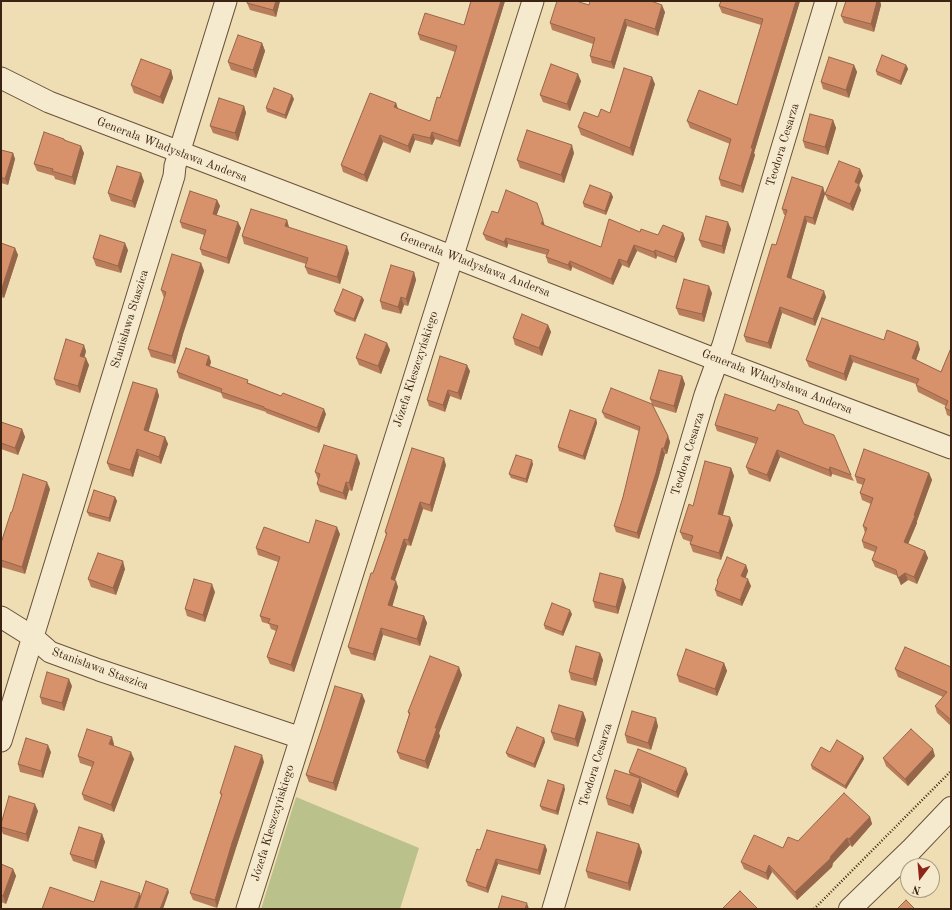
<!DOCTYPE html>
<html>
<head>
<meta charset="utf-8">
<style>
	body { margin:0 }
	#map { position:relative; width:952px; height:910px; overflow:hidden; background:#efdeb3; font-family:"Old Standard TT",serif }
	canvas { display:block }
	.frame { position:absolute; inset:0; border:2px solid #3d2313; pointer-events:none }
	.north { position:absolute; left:900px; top:858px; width:40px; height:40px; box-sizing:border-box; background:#f5eace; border:1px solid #ab9a83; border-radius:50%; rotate:196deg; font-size:11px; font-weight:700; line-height:16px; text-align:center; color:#3d2313 }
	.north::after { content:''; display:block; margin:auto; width:14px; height:18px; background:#8f2418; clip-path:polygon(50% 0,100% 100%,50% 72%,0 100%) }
</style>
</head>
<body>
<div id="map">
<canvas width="952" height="910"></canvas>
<div class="frame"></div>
<div class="north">N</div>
</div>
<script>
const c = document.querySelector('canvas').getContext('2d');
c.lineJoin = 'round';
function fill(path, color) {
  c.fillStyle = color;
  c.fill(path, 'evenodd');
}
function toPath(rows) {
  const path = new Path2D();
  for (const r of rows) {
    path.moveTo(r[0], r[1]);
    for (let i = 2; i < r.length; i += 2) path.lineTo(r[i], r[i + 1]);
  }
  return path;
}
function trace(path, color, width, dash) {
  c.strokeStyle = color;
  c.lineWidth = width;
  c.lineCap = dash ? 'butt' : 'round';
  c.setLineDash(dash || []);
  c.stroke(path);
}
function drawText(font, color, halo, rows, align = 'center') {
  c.font = font + ' "Old Standard TT",serif';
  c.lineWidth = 3;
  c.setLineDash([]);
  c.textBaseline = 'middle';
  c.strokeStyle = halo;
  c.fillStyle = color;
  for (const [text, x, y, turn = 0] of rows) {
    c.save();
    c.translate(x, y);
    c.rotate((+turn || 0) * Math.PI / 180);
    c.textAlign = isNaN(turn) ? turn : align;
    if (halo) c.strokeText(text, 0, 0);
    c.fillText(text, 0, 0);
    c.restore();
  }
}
const green = toPath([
	[296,797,419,848,400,909,261,909]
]);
const path = toPath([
	[814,909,951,771]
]);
const minor = toPath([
	[1,78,49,102,415,242,717,360,951,448],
	[1,617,33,637,50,652,99,670,301,738],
	[1,741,174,176,175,166,226,1],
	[247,909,533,1],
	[553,909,705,395,723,345,826,1]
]);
const tertiary = toPath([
	[850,909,911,850,951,808]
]);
const wall = toPath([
	[280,1,276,17,250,10,247,3],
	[471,1,505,1,460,147,435,139,432,145,415,140,410,153,383,142,367,182,343,172,341,165,396,103,398,109,430,121,440,98,455,52,420,40,418,34,464,25],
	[721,1,800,1,754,153,755,155,743,193,721,186,719,179,730,144,690,128,687,121,737,105,761,25,722,13,719,6],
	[846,1,880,1,881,5,874,32,844,23,841,16],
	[589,5,665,12,658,36,627,26,614,69,592,63,590,56,593,44,552,30,550,23],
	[262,43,265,51,256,78,231,70,228,62],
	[854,65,857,72,849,98,823,89,821,82],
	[906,65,908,69,901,85,877,75,876,71],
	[171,70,173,78,163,104,134,93,131,85],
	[581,81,570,111,543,102,540,95],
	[655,84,633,156,581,135,578,127,598,117,610,113],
	[294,99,286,119,267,112,266,108],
	[244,106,246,113,238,141,213,133,210,126],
	[833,120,836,128,828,155,805,148,803,141],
	[64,139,65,140,84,153,75,185,55,179,54,176,37,171,34,164],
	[1,150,13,153,15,159,8,185,1,183],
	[574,153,564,183,520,168,517,160],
	[860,169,863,176,859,185,861,190,853,211,828,200,825,194],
	[144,181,135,208,111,201,108,193],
	[823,187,825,194,815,225,807,222,791,279,826,297,815,326,782,313,771,349,746,342,744,336,776,245,786,215,784,215,782,209],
	[611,193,613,197,606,215,584,207,583,203],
	[217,200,220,206,216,215,241,228,229,264,202,255,200,249,204,235,182,228,180,222],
	[498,213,545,226,601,247,640,232,658,235,683,233,685,239,676,263,657,256,656,259,637,251,629,268,622,265,613,285,572,267,571,271,548,263,546,257,547,255,508,244,507,248,486,240,483,234],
	[287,220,289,227,349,253,340,284,308,274,305,267,306,264,244,244,242,236],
	[731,229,724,254,702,247,699,240],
	[1,243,15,248,18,255,4,298,1,297],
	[128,250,121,273,96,266,93,258],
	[201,263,204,271,183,334,175,364,151,357,148,349,164,298,161,290],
	[414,272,416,280,408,306,404,305,401,314,382,309,380,301],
	[712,293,704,322,679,315,676,308],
	[362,297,364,300,355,322,336,315,334,311],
	[548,325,551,332,542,356,515,345,513,338],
	[884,340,920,349,916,360,941,372,951,348,951,417,947,415,945,408,946,406,918,392,916,385,916,384,853,362,846,381,809,367,806,360],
	[387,343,390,350,381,374,359,365,356,358],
	[86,351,84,358,89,365,80,393,56,385,54,379],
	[209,356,211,362,210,366,249,383,326,414,319,433,266,413,266,412,223,398,221,393,179,378,177,372],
	[470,371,461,400,450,396,445,412,429,406,427,400],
	[682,376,685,384,676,413,653,406,668,436,670,442,667,454,665,454,658,479,639,539,616,532,614,526,623,497,639,431,605,418,602,412,652,404,650,399],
	[157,389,159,396,148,431,165,437,168,444,161,464,139,456,133,477,110,470,107,463],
	[596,419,597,423,585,460,559,451,558,447],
	[1,422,22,429,25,437,18,455,1,449],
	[804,424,851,475,854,481,832,474,831,477,780,457,770,482,749,474,746,467,756,444,717,431,715,425],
	[360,463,352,491,349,490,346,500,320,492,317,484,319,480,318,480,315,472],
	[533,464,527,483,511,478,509,474],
	[446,465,432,512,423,509,411,546,407,545,395,580,398,587,392,606,424,616,427,623,420,646,383,635,375,661,351,654,348,647,386,535,385,532],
	[731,468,734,476,723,515,733,525,721,560,693,552,690,544,691,542,683,539,680,532,693,506],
	[929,473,932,480,917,521,917,523,908,544,925,551,928,558,917,584,908,580,901,585,898,576,875,567,872,560,875,552,864,548,862,541,865,533,863,526,871,504,862,500,860,493,863,485,857,483,855,476],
	[50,489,25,574,1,567,1,543,12,512],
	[115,497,117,501,110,522,89,516,87,512],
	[340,534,294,672,270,664,267,657,276,631,271,629,269,624,262,622,260,616,278,562,258,555,256,548,309,543],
	[746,565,748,571,745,578,751,586,742,606,717,596,715,590,718,584,717,581],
	[125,569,116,595,91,587,88,579],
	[626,587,618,614,595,608,593,601],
	[215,592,205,622,187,616,185,609],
	[572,614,563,636,545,629,544,625],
	[600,653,603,660,596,686,571,680,569,672],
	[724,663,727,671,717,696,679,682,677,675],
	[951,667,951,726,937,713,935,706,943,697,898,677,895,669],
	[462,675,439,733,440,736,428,769,400,759,397,752,409,715,408,712],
	[72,686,64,711,42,704,40,697],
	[362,694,365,701,336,791,309,782,306,775],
	[583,712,586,720,578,747,554,740,551,732],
	[658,726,651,750,627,743,625,735],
	[544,738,545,742,535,768,508,757,506,753],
	[114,744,113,746,134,759,114,812,84,800,82,794,92,767,80,763,78,756],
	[51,752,43,778,20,772,18,764],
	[863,756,864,759,846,789,812,769,811,765],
	[935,756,908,786,886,766,883,758],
	[264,762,235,851,217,908,193,900,190,893,221,796,220,793],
	[629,772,688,774,678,798,641,782,642,786,633,814,608,805,606,798,630,775],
	[565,789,558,815,542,810,540,806],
	[38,811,28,842,3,834,1,829,1,824],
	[870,817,872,824,852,847,850,845,833,863,832,867,797,900,772,872,768,880,744,869,741,862,783,848,798,841],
	[102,834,105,842,96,869,73,861,70,854],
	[639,844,642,852,630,891,588,878,586,871],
	[545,845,547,850,540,875,498,864,488,893,468,886,466,881,480,850],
	[1,864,13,869,16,876,6,904,1,902]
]);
const shadedWall = toPath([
	[276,1,280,1,276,17,273,10],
	[501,1,505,1,460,147,458,141],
	[796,1,800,1,754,153,755,155,743,193,741,186,751,148],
	[877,1,880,1,881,5,874,32,871,24],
	[662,5,665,12,658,36,655,29],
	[625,19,627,26,614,69,611,62],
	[262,43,265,51,256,78,253,70],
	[854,65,857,72,849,98,846,90],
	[906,65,908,69,901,85,900,81],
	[171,70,173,78,163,104,160,97],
	[578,74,581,81,570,111,567,104],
	[652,77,655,84,633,156,630,148],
	[292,95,294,99,286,119,285,115],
	[396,103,398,109,394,107],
	[244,106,246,113,238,141,235,133],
	[833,120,836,128,828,155,825,147],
	[432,132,435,139,432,145,430,138],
	[413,134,415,140,410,153,408,146],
	[380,135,383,142,367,182,364,175],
	[572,145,574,153,564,183,561,175],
	[81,146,84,153,75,185,72,177],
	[13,153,15,159,8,185,5,179],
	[860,169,863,176,859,185,861,190,853,211,850,204,855,182],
	[141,173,144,181,135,208,132,201],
	[823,187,825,194,815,225,813,218],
	[611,193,613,197,606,215,605,211],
	[217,200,220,206,215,220,213,214],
	[805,216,807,222,790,283,787,277],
	[287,220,289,228,285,226],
	[543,220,545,226,541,224],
	[238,222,241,228,229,264,227,258],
	[728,222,731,229,724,254,722,246],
	[683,233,685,239,676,263,674,257],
	[506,238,508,244,507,248,504,242],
	[125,243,128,250,121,273,118,266],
	[634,245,637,251,629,268,627,262],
	[347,246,349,253,340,284,337,277],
	[15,248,18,255,4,298,1,291],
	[655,250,657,256,656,259,654,252],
	[619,259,622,265,613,285,611,279],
	[570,261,572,267,571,271,568,265],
	[201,263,204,271,183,334,175,364,172,356,181,327],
	[414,272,416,280,408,306,406,299],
	[709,286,712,293,704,322,702,314],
	[824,291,826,297,815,326,813,319],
	[362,297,364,300,355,322,354,319],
	[401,297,404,305,401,314,398,307],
	[780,307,782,313,771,349,768,343],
	[548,325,551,332,542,356,539,348],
	[918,342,920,349,914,365,912,358],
	[387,343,390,350,381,374,378,366],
	[84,345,86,351,83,363,80,356],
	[850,355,853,362,846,381,844,374],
	[209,356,211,362,208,370,206,365],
	[86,358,89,365,80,393,78,386],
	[467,365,470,371,461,400,458,393],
	[682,376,685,384,676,413,674,406],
	[157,389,159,396,147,437,144,430],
	[448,390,450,396,445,412,443,405],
	[324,409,326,414,319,433,317,428],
	[596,419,597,423,585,460,583,456],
	[22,429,25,437,18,455,15,448],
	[668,436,670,442,667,454,664,448],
	[165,437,168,444,161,464,159,457],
	[662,448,665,454,658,479,639,539,637,533],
	[137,449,139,456,133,477,130,470],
	[777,450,780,457,770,482,767,475],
	[357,455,360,463,352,491,349,483],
	[444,458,446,465,432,512,430,505],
	[532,460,533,464,527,483,526,479],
	[830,467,832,474,831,477,829,470],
	[731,468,734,476,721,521,718,514],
	[929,473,932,480,917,521,917,523,906,549,904,542],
	[47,482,50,489,25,574,22,567],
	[346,482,349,490,346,500,343,493],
	[115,497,117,501,110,522,109,518],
	[420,502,423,509,411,546,408,540],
	[730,517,733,525,721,560,719,553],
	[337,527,340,534,294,672,291,665],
	[404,539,407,545,393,586,391,579],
	[925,551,928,558,917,584,914,577],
	[123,561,125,569,116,595,113,588],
	[746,565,748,571,744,583,741,576],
	[905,573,908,580,901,585,898,578],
	[623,579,626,587,618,614,616,607],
	[748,579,751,586,742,606,740,600],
	[396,581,398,587,391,611,388,605],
	[212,584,215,592,205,622,203,615],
	[570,610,572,614,563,636,562,632],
	[424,616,427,623,420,646,417,639],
	[381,628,383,635,375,661,373,654],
	[600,653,603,660,596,686,593,679],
	[724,663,727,671,717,696,715,689],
	[459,667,462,675,439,733,440,736,428,769,425,761,435,728],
	[69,679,72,686,64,711,62,703],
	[362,694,365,701,336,791,333,783],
	[583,712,586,720,578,747,575,739],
	[656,718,658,726,651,750,648,743],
	[112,737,114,744,112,751,109,744],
	[544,738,545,742,535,768,534,764],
	[48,745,51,752,43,778,41,771],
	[933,749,935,756,908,786,905,779],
	[131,752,134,759,114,812,111,805],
	[262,755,264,762,235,851,217,908,215,900,232,843],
	[863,756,864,759,846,789,845,786],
	[686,768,688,774,678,798,676,792],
	[640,778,642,786,633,814,630,806],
	[564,785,565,789,558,815,556,811],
	[35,804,38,811,28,842,26,834],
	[870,817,872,824,852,847,849,839],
	[102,834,105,842,96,869,94,861],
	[847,838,850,845,833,863,832,867,797,900,795,892,831,856],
	[639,844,642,852,630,891,628,883],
	[545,845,547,850,540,875,538,870],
	[496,859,498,864,488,893,486,888],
	[769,865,772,872,768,880,766,873],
	[13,869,16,876,6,904,3,896],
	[168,889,169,892,163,909,160,909],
	[140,893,142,900,137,908,138,909,134,909],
	[527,903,529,909,525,909]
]);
const building = toPath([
	[247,1,276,1,273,10,247,3,247,1],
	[471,1,501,1,458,141,432,132,430,138,413,134,408,146,380,135,364,175,341,165,370,93,396,103,394,107,430,121,437,97,440,98,457,46,418,34,425,13,464,25,471,1],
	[557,1,576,1,589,5,590,1,651,1,662,5,655,29,625,19,611,62,590,56,595,38,550,23,557,1],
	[721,1,796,1,751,148,753,148,741,186,719,179,731,139,687,121,699,90,737,105,763,19,719,6,721,1],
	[846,1,877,1,871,24,841,16,846,1],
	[238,35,262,43,253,70,228,62,238,35],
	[882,55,906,65,900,81,876,71,882,55],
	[829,57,854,65,846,90,821,82,829,57],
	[141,59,171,70,160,97,131,85,141,59],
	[551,64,578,74,567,104,540,95,551,64],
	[624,68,652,77,630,148,578,127,584,112,598,117,601,109,610,113,624,68],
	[274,88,292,95,285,115,266,108,274,88],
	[219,98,244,106,235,133,210,126,219,98],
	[810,114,833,120,825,147,803,141,810,114],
	[527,130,572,145,561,175,517,160,527,130],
	[44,132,64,139,64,140,81,146,72,177,52,171,53,169,34,164,44,132],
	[1,150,13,153,5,179,1,177,1,150],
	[839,161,860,169,855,182,859,184,850,204,825,194,839,161],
	[117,166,141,173,132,201,108,193,117,166],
	[792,177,823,187,813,218,805,216,787,277,824,291,813,319,780,307,768,343,744,336,772,244,776,245,787,210,782,209,792,177],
	[590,185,611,193,605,211,583,203,590,185],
	[506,190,537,203,543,220,541,224,601,247,609,219,640,232,641,229,658,235,663,225,683,233,674,257,655,250,654,252,634,245,627,262,619,259,611,279,570,261,568,265,546,257,549,250,506,238,504,242,483,234,492,211,498,213,506,190],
	[190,191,217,200,213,214,238,222,227,258,200,249,206,230,180,222,190,191],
	[251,209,287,220,285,226,347,246,337,277,305,267,308,258,242,236,251,209],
	[706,216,728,222,722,246,699,240,706,216],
	[100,235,125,243,118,266,93,258,100,235],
	[1,243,15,248,1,291,1,243],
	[172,254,201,263,181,327,172,356,148,349,166,292,161,290,172,254],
	[391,265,414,272,406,299,401,297,398,307,380,301,391,265],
	[684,279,709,286,702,314,676,308,684,279],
	[343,289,362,297,354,319,334,311,343,289],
	[522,314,548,325,539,348,513,338,522,314],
	[822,318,884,340,887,330,918,342,912,358,941,372,951,348,951,411,945,408,948,401,916,385,919,379,850,355,844,374,806,360,822,318],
	[365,334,387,343,378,366,356,358,365,334],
	[66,339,84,345,80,356,86,358,78,386,54,379,66,339],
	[186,348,209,356,206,365,248,380,247,383,281,396,283,393,324,409,317,428,264,408,264,407,221,392,222,389,177,372,186,348],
	[440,356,467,365,458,393,448,390,443,405,427,400,440,356],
	[659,370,682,376,674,406,650,399,659,370],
	[133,382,157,389,144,430,165,437,159,457,137,449,130,470,107,463,133,382],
	[611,388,652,404,668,436,664,448,662,448,656,473,637,533,614,526,623,497,640,427,602,412,611,388],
	[725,394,775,411,778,404,798,411,804,424,834,435,851,475,830,467,829,470,777,450,767,475,746,467,758,438,715,425,725,394],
	[570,410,596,419,583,456,558,447,570,410],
	[1,422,22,429,15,448,1,443,1,422],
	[324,445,357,455,349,483,346,482,343,493,317,484,320,474,315,472,324,445],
	[412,448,444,458,430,505,420,502,408,540,404,539,391,579,396,581,388,605,424,616,417,639,381,628,373,654,348,647,371,573,373,573,387,533,385,532,412,448],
	[864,449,929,473,914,515,915,516,904,542,925,551,914,577,905,573,898,578,896,570,872,560,877,547,862,541,867,528,863,526,873,498,860,493,865,479,855,476,864,449],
	[516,455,532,460,526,479,509,474,516,455],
	[705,461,731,468,718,514,730,517,719,553,690,544,693,536,680,532,689,504,693,506,705,461],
	[23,474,47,482,22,567,1,560,1,543,11,512,12,512,23,474],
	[94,490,115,497,109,518,87,512,94,490],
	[316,520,337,527,291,665,267,657,278,626,268,623,270,619,260,616,280,557,256,548,264,527,309,543,316,520],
	[98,553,123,561,113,588,88,579,98,553],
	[727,557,746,565,741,576,748,579,740,600,715,590,718,582,717,581,727,557],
	[600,573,623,579,616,607,593,601,600,573],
	[194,579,212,584,203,615,185,609,194,579],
	[552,603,570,610,562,632,544,625,552,603],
	[576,646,600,653,593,679,569,672,576,646],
	[905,647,951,667,951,720,935,706,947,692,895,669,905,647],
	[686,649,724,663,715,689,677,675,686,649],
	[430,656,459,667,435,728,437,728,425,761,397,752,410,713,408,712,430,656],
	[47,672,69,679,62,703,40,697,47,672],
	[335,686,362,694,333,783,306,775,321,730,335,686],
	[559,705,583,712,575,739,551,732,559,705],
	[632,711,656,718,648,743,625,735,632,711],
	[517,727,544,738,534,764,506,753,517,727],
	[87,729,112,737,109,744,131,752,111,805,82,794,94,762,78,756,87,729],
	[911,729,933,749,905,779,883,758,911,729],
	[26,738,48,745,41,771,18,764,26,738],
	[837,740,863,756,845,786,811,765,821,747,830,752,837,740],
	[235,746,262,755,232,843,215,900,190,893,222,794,220,793,235,746],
	[638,749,686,768,676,792,629,772,638,749],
	[615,770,640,778,630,806,606,798,615,770],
	[548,780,564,785,556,811,540,806,548,780],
	[844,793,870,817,849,839,847,838,831,856,830,859,795,892,769,865,766,873,741,862,754,835,783,848,788,837,798,841,844,793],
	[9,796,35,804,26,834,1,827,1,824,9,796],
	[79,827,102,834,94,861,70,854,79,827],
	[487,830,545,845,538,870,496,859,486,888,466,881,477,849,480,850,487,830],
	[597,832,639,844,628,883,586,871,597,832],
	[1,864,13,869,3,896,1,895,1,864],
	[101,881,140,893,134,909,42,909,50,887,94,902,101,881],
	[146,881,168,889,160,909,141,909,137,908,146,881],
	[740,891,758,909,722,909,740,891],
	[502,896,527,903,525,909,498,909,502,896],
	[906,900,915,909,897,909,906,900]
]);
const streetNames = [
	["Teodora Cesarza",783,145,-73],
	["Generała Władysława Andersa",172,150,21],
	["Generała Władysława Andersa",475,265,21],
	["Stanisława Staszica",130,319,-73],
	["Józefa Kleszczyńskiego",416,369,-72],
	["Generała Władysława Andersa",777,382,21],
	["Teodora Cesarza",688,454,-73],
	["Stanisława Staszica",100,669,20],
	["Teodora Cesarza",596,765,-73],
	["Józefa Kleszczyńskiego",273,823,-73]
];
fill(green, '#bac18b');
trace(minor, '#6a523b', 23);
trace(tertiary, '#6a523b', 24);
trace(path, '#3d2313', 2.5, [1, 2]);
trace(minor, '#f5eace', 21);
trace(tertiary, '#f5eace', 22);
fill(wall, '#b97d5c');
fill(shadedWall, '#96664b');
fill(building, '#d7916b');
trace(building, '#96664b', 1);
drawText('12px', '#3d2313', '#f5eace', streetNames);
</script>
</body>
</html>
